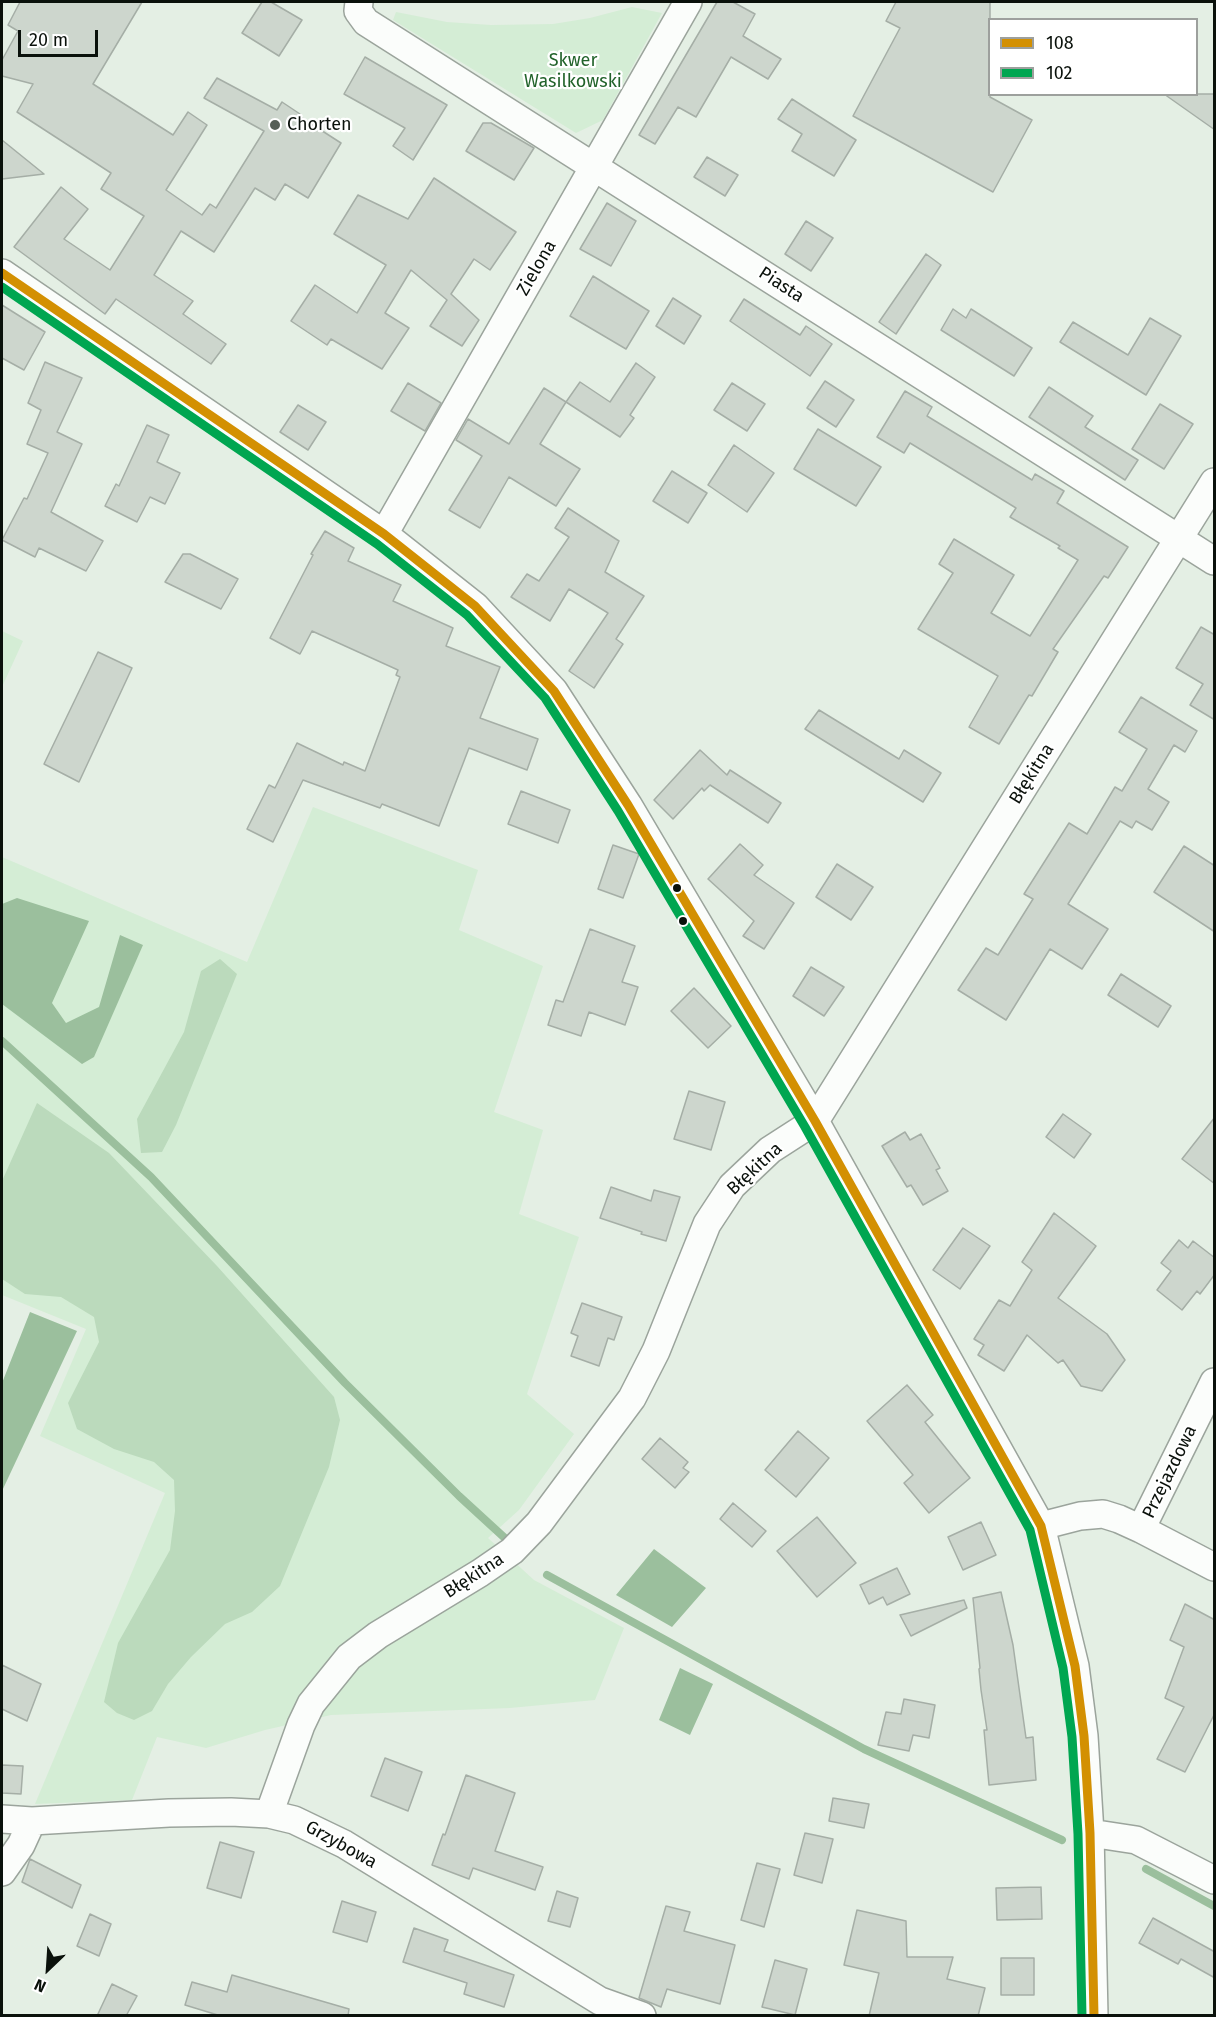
<!DOCTYPE html>
<html>
<head>
<meta charset="utf-8">
<style>
	body { margin:0 }
	#map { position:relative; width:1216px; height:2017px; overflow:hidden; background:#e4efe4; font-family:"Fira Sans",sans-serif }
	canvas { display:block }
	.frame { position:absolute; inset:0; border:3px solid #0a110b; pointer-events:none }
	.legend { position:absolute; left:988px; top:18px; width:210px; height:78px; box-sizing:border-box; background:#fff; border:2px solid #9da09d; margin:0; padding:8px 10px; list-style:none; font-size:18px; color:#0a110b }
	.legend li { display:flex; align-items:center; gap:12px; height:30px }
	.legend b { width:30px; border:2px solid #9da09d }
	.north { position:absolute; left:18px; top:1939px; width:60px; height:60px; -webkit-text-stroke:4px #fff; paint-order:stroke; rotate:205deg; font-size:16px; font-weight:700; line-height:24px; text-align:center; color:#0a110b }
	.north::after { content:''; display:block; margin:auto; width:21px; height:27px; background:#0a110b; clip-path:polygon(50% 0,100% 100%,50% 72%,0 100%) }
	.scale { position:absolute; left:18px; top:30px; width:80px; height:27px; box-sizing:border-box; border:3px solid #0a110b; border-top:0; padding-left:8px; font-size:18px; line-height:21px; white-space:nowrap; color:#0a110b; -webkit-text-stroke:4px #fff; paint-order:stroke }
</style>
</head>
<body>
<div id="map">
<canvas width="1216" height="2017"></canvas>
<div class="frame"></div>
<ul class="legend">
<li><b style="height:8px;background:#d39002"></b>108</li>
<li><b style="height:8px;background:#00a651"></b>102</li>
</ul>
<div class="north">N</div>
<div class="scale">20 m</div>
</div>
<script>
const c = document.querySelector('canvas').getContext('2d');
c.lineJoin = 'round';
function fill(path, color) {
  c.fillStyle = color;
  c.fill(path, 'evenodd');
}
function toPath(rows) {
  const path = new Path2D();
  for (const r of rows) {
    path.moveTo(r[0], r[1]);
    for (let i = 2; i < r.length; i += 2) path.lineTo(r[i], r[i + 1]);
  }
  return path;
}
function trace(path, color, width, dash) {
  c.strokeStyle = color;
  c.lineWidth = width;
  c.lineCap = dash ? 'butt' : 'round';
  c.setLineDash(dash || []);
  c.stroke(path);
}
function drawText(font, color, halo, rows, align = 'center') {
  c.font = font + ' "Fira Sans",sans-serif';
  c.lineWidth = 4.5;
  c.setLineDash([]);
  c.textBaseline = 'middle';
  c.strokeStyle = halo;
  c.fillStyle = color;
  for (const [text, x, y, turn = 0] of rows) {
    c.save();
    c.translate(x, y);
    c.rotate((+turn || 0) * Math.PI / 180);
    c.textAlign = isNaN(turn) ? turn : align;
    if (halo) c.strokeText(text, 0, 0);
    c.fillText(text, 0, 0);
    c.restore();
  }
}
const green = toPath([
	[632,7,662,13,603,120,576,133,393,20,396,12,447,22,491,25,553,24,590,18],
	[2,631,23,641,2,687],
	[313,807,478,870,459,930,543,966,494,1112,543,1130,519,1214,579,1237,527,1394,574,1434,519,1510,488,1538,534,1580,624,1628,595,1700,510,1708,331,1715,265,1730,206,1748,157,1737,132,1800,35,1804,165,1493,40,1436,86,1329,2,1295,2,857,247,962]
]);
const forest = toPath([
	[220,959,237,974,176,1125,162,1152,141,1153,137,1119,184,1032,201,971],
	[37,1103,109,1153,217,1266,334,1397,340,1420,329,1467,280,1586,252,1612,225,1624,191,1657,168,1684,152,1711,134,1720,117,1713,104,1702,118,1643,170,1550,175,1511,174,1480,154,1462,114,1449,77,1429,68,1403,99,1342,94,1317,61,1297,25,1294,2,1279,2,1181]
]);
const water = toPath([
	[17,898,89,921,52,1003,66,1023,99,1007,120,935,143,945,94,1057,82,1064,2,1004,2,904],
	[30,1312,77,1331,2,1491,2,1383],
	[654,1549,706,1588,672,1627,616,1595],
	[680,1668,713,1684,690,1735,659,1720]
]);
const stream = toPath([
	[2,1041,151,1177,345,1383,459,1496,507,1540],
	[547,1575,864,1749,1062,1840],
	[1146,1869,1214,1906]
]);
const building = toPath([
	[20,2,142,2,93,84,173,135,188,112,207,125,166,190,202,215,210,204,216,208,264,131,204,98,217,78,277,110,282,102,300,114,299,116,341,143,308,198,285,184,275,200,255,188,214,252,181,231,154,275,193,301,183,314,226,344,211,364,116,299,105,314,14,247,61,187,88,209,64,239,110,270,144,216,101,189,111,173,17,112,33,84,2,76,2,60,18,31,8,25,20,2],
	[262,2,271,2,302,20,279,56,242,33,262,2],
	[717,2,733,2,755,14,743,36,781,59,768,79,731,57,696,117,678,107,655,144,639,135,717,2],
	[896,2,990,2,990,97,1032,120,993,192,853,116,900,28,886,21,896,2],
	[365,57,447,105,413,160,393,146,405,128,344,94,365,57],
	[1164,94,1215,94,1215,130,1164,94],
	[792,99,856,140,834,176,792,151,802,134,778,119,792,99],
	[483,123,491,123,534,148,514,180,466,151,483,123],
	[2,140,44,174,2,179,2,140],
	[707,157,738,175,725,196,694,177,707,157],
	[434,178,516,232,490,270,474,259,451,294,479,320,462,346,430,326,447,300,411,270,385,313,409,328,382,369,331,339,327,345,291,321,315,285,357,313,386,265,334,234,358,195,408,219,434,178],
	[607,203,636,221,611,266,580,249,607,203],
	[806,221,833,238,811,271,785,254,806,221],
	[926,254,941,265,896,334,879,322,926,254],
	[593,276,649,311,626,349,570,316,593,276],
	[673,298,701,316,684,344,656,326,673,298],
	[744,299,800,335,806,326,832,344,810,376,730,321,744,299],
	[2,305,45,332,24,370,2,358,2,305],
	[953,309,966,318,971,309,1032,348,1014,376,941,330,953,309],
	[1150,318,1181,336,1146,395,1060,342,1073,322,1128,355,1150,318],
	[45,362,82,378,57,432,82,444,51,512,103,541,86,571,39,548,35,557,2,540,24,498,27,499,48,453,27,444,41,410,28,403,45,362],
	[636,363,655,377,630,415,634,418,620,437,566,402,580,382,610,402,636,363],
	[825,381,854,400,836,427,807,408,825,381],
	[408,383,441,403,425,431,391,411,408,383],
	[732,383,765,404,747,431,714,410,732,383],
	[1049,387,1093,416,1085,427,1138,460,1125,480,1029,417,1049,387],
	[544,388,566,402,540,444,580,469,556,506,509,477,480,528,449,510,482,456,456,440,468,419,509,444,544,388],
	[905,391,932,407,927,416,1032,480,1035,474,1064,491,1057,503,1128,547,1108,578,1104,576,1053,649,1058,652,1032,696,1029,695,999,744,969,727,998,676,918,629,953,573,939,564,954,539,1014,575,991,613,1030,636,1078,560,1058,548,1060,546,1010,517,1016,508,910,443,904,453,877,437,905,391],
	[1160,404,1193,424,1164,469,1132,449,1160,404],
	[298,405,326,422,308,450,280,432,298,405],
	[147,425,169,435,157,462,180,473,165,504,150,497,137,522,105,506,116,484,119,486,147,425],
	[818,429,881,467,856,506,794,469,818,429],
	[734,445,774,473,747,512,708,485,734,445],
	[672,471,707,493,688,523,653,501,672,471],
	[568,508,619,541,605,572,644,596,616,639,623,644,594,688,569,671,608,613,569,589,550,621,511,597,527,574,539,581,569,537,555,528,568,508],
	[325,531,354,548,348,561,401,585,393,601,453,628,446,646,500,667,480,718,538,739,527,770,469,748,439,826,382,804,380,808,303,780,273,842,247,829,269,785,275,788,297,743,343,765,344,762,365,771,400,677,396,675,398,670,312,631,300,654,270,638,313,555,311,554,325,531],
	[183,554,190,554,238,579,221,609,165,582,183,554],
	[1201,627,1215,635,1215,720,1190,705,1203,684,1176,668,1201,627],
	[98,652,132,668,79,782,44,764,98,652],
	[1141,697,1197,731,1185,752,1174,745,1148,789,1169,802,1152,830,1136,821,1132,828,1120,821,1068,904,1108,929,1082,969,1050,949,1006,1020,958,990,986,948,998,955,1033,899,1024,894,1069,823,1087,834,1115,787,1122,791,1147,749,1119,732,1141,697],
	[819,710,899,759,904,750,941,773,923,802,805,729,819,710],
	[700,750,727,775,730,770,781,803,768,823,710,785,704,791,702,788,673,819,654,800,700,750],
	[521,791,570,810,558,843,508,824,521,791],
	[740,844,763,865,754,875,794,903,764,949,743,936,754,921,708,879,740,844],
	[613,845,639,854,623,898,598,889,613,845],
	[1184,846,1215,866,1215,932,1154,892,1184,846],
	[837,864,873,887,851,920,816,897,837,864],
	[590,929,635,946,622,982,638,987,625,1025,589,1012,581,1036,548,1025,556,1000,563,1002,590,929],
	[811,967,844,987,824,1016,793,996,811,967],
	[1121,974,1171,1006,1158,1027,1108,995,1121,974],
	[694,988,731,1026,708,1048,671,1011,694,988],
	[689,1091,725,1102,711,1150,674,1139,689,1091],
	[1063,1114,1091,1134,1074,1158,1046,1137,1063,1114],
	[1215,1117,1215,1184,1182,1159,1215,1117],
	[905,1132,910,1140,921,1134,940,1168,936,1170,948,1191,923,1205,911,1185,907,1187,882,1146,905,1132],
	[611,1187,651,1201,654,1190,680,1197,666,1241,641,1234,642,1232,600,1218,611,1187],
	[1054,1213,1096,1246,1058,1298,1107,1334,1125,1360,1102,1391,1081,1386,1063,1360,1058,1363,1027,1335,1004,1371,978,1355,984,1345,974,1339,999,1300,1010,1306,1032,1270,1022,1262,1054,1213],
	[963,1228,990,1246,960,1289,933,1270,963,1228],
	[1179,1240,1188,1248,1193,1241,1215,1258,1215,1274,1200,1294,1197,1291,1182,1310,1157,1290,1171,1271,1161,1263,1179,1240],
	[582,1303,622,1317,614,1340,608,1338,599,1366,571,1356,578,1336,571,1333,582,1303],
	[907,1385,933,1415,925,1422,970,1478,929,1513,904,1483,913,1475,867,1421,907,1385],
	[798,1431,829,1458,796,1497,765,1470,798,1431],
	[660,1438,688,1462,683,1468,689,1472,675,1488,642,1459,660,1438],
	[733,1503,766,1531,752,1547,720,1519,733,1503],
	[817,1517,856,1563,817,1597,777,1551,817,1517],
	[981,1522,996,1555,963,1570,948,1537,981,1522],
	[897,1568,910,1594,887,1605,883,1597,869,1604,860,1585,897,1568],
	[1001,1592,1013,1645,1026,1738,1033,1737,1036,1780,989,1785,984,1730,987,1730,981,1690,979,1669,980,1668,973,1598,1001,1592],
	[964,1600,967,1608,911,1636,900,1615,964,1600],
	[1185,1604,1215,1620,1215,1713,1185,1772,1157,1759,1184,1707,1165,1698,1184,1647,1170,1640,1185,1604],
	[2,1665,41,1684,27,1721,2,1709,2,1665],
	[904,1699,935,1705,929,1738,913,1735,909,1751,878,1745,886,1712,901,1714,904,1699],
	[385,1758,422,1772,408,1811,371,1796,385,1758],
	[2,1765,23,1766,21,1794,2,1793,2,1765],
	[466,1775,515,1793,495,1851,543,1867,535,1890,473,1868,469,1879,432,1865,443,1834,445,1835,466,1775],
	[833,1798,869,1804,864,1828,829,1821,833,1798],
	[805,1833,833,1839,822,1883,794,1875,805,1833],
	[220,1842,254,1852,241,1898,207,1888,220,1842],
	[30,1859,81,1885,72,1908,22,1882,30,1859],
	[757,1863,780,1869,764,1927,741,1920,757,1863],
	[1041,1887,1042,1919,997,1920,996,1888,1041,1887],
	[557,1891,578,1898,570,1927,548,1921,557,1891],
	[342,1901,376,1912,367,1942,333,1932,342,1901],
	[666,1906,690,1912,684,1931,735,1945,720,2004,667,1989,661,2007,639,1998,666,1906],
	[857,1910,906,1921,907,1957,953,1957,947,1979,985,1988,978,2016,869,2016,879,1973,844,1965,857,1910],
	[90,1914,111,1924,99,1956,77,1946,90,1914],
	[1153,1918,1215,1952,1215,1978,1181,1959,1178,1964,1139,1943,1153,1918],
	[414,1928,448,1940,444,1951,514,1975,504,2007,464,1994,467,1983,403,1962,414,1928],
	[1001,1958,1034,1958,1034,1995,1001,1995,1001,1958],
	[775,1960,807,1969,795,2015,762,2007,775,1960],
	[232,1975,349,2009,348,2016,221,2016,185,2005,192,1982,227,1992,232,1975],
	[112,1984,137,1996,126,2016,97,2016,112,1984]
]);
const minor = toPath([
	[359,2,358,11,366,22,1214,561],
	[2,273,384,534,475,606,554,691,628,805,815,1121,1041,1526,1075,1666,1084,1736,1090,1833,1094,2016],
	[384,534,688,2],
	[1041,1526,1080,1516,1103,1514,1119,1519,1141,1529,1214,1567],
	[1141,1529,1214,1382],
	[269,1814,301,1725,311,1704,349,1657,378,1635,480,1573,512,1551,539,1523,632,1398,656,1351,707,1224,732,1186,770,1150,815,1121,1214,482],
	[2,1819,32,1821,169,1813,231,1812,269,1814,294,1820,344,1844,600,2001,642,2016],
	[1090,1833,1136,1840,1214,1880],
	[2,1872,21,1845,32,1821]
]);
const bus1 = toPath([
	[2,273,384,534,475,606,554,691,628,805,815,1121,1041,1526,1075,1666,1084,1736,1090,1833,1094,2016]
]);
const bus2 = toPath([
	[2,287,377,544,467,615,545,698,618,811,805,1127,1030,1530,1063,1668,1072,1737,1078,1834,1082,2016]
]);
const markers = [
	[275,125,6,"#565f57"],
	[677,888,5,"#0a110b"],
	[683,921,5,"#0a110b"]
];
const parkNames = [
	["Skwer",573,61],
	["Wasilkowski",573,82]
];
const poiNames = [
	["Chorten",287,125]
];
const streetNames = [
	["Zielona",537,268,-60],
	["Piasta",781,285,33],
	["Błękitna",1032,774,-58],
	["Błękitna",755,1169,-43],
	["Przejazdowa",1170,1472,-64],
	["Błękitna",474,1576,-33],
	["Grzybowa",341,1845,29]
];
fill(green, '#d4edd5');
fill(forest, '#bbdabc');
fill(water, '#9bbf9d');
trace(stream, '#9bbf9d', 8);
fill(building, '#cdd6cd');
trace(building, '#a5aea6', 1.5);
trace(minor, '#9ba49c', 30);
trace(minor, '#fbfdfb', 27);
trace(bus1, '#d39002', 9);
trace(bus2, '#00a651', 9);
for (const [x, y, r, color] of markers) {
  const dot = new Path2D();
  dot.arc(x, y, r, 0, 2 * Math.PI);
  c.fillStyle = color;
  c.fill(dot);
  trace(dot, '#fff', 2);
}
drawText('18px', '#22632b', '#fff', parkNames);
drawText('18px', '#0a110b', '#fff', poiNames, 'left');
drawText('18px', '#0a110b', '#fff', streetNames);
</script>
</body>
</html>
